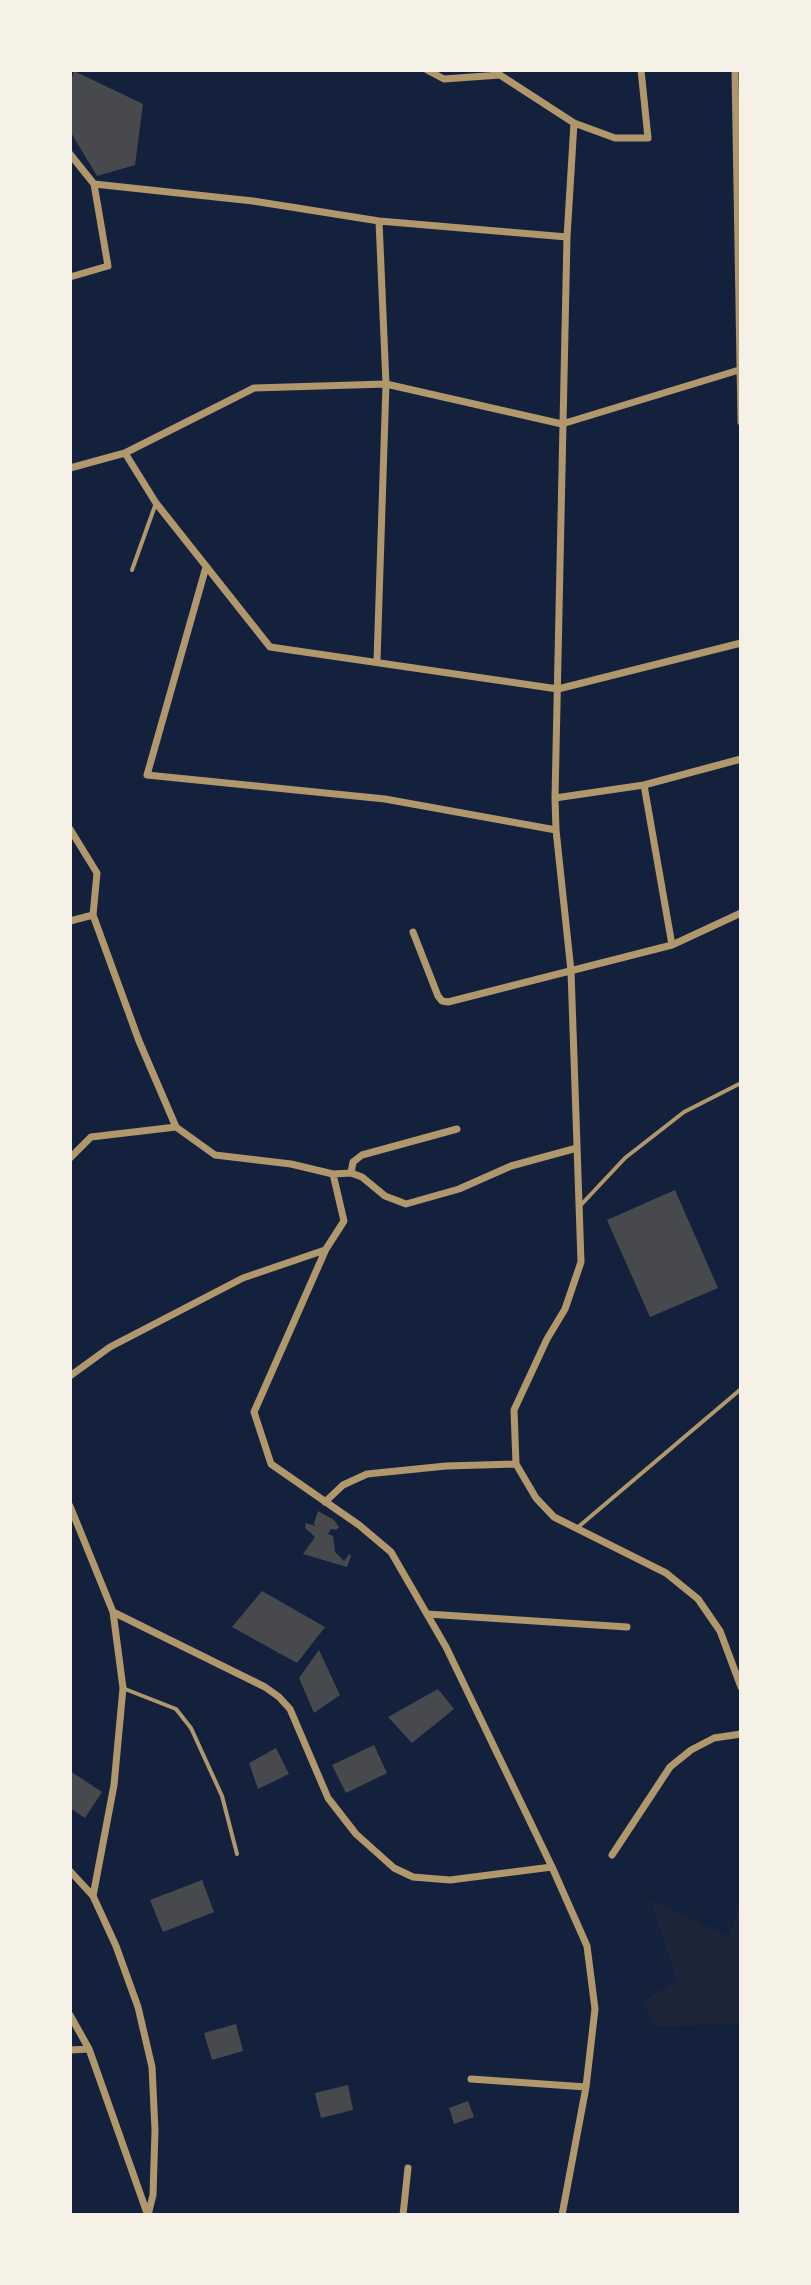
<!DOCTYPE html>
<html>
<head>
<meta charset="utf-8">
<style>
	body { margin:0 }
	#map { position:relative; width:811px; height:2285px; overflow:hidden; background:#14213d; font-family:"PT Sans",sans-serif }
	canvas { display:block }
	.frame { position:absolute; inset:0; border:72px solid #f6f1e7; pointer-events:none }
</style>
</head>
<body>
<div id="map">
<canvas width="811" height="2285"></canvas>
<div class="frame"></div>
</div>
<script>
const c = document.querySelector('canvas').getContext('2d');
c.lineJoin = 'round';
function fill(path, color) {
  c.fillStyle = color;
  c.fill(path, 'evenodd');
}
function toPath(rows) {
  const path = new Path2D();
  for (const r of rows) {
    path.moveTo(r[0], r[1]);
    for (let i = 2; i < r.length; i += 2) path.lineTo(r[i], r[i + 1]);
  }
  return path;
}
function trace(path, color, width, dash) {
  c.strokeStyle = color;
  c.lineWidth = width;
  c.lineCap = dash ? 'butt' : 'round';
  c.setLineDash(dash || []);
  c.stroke(path);
}
const green = toPath([
	[741,1899,741,2023,655,2027,643,2001,677,1981,651,1900,729,1937]
]);
const building = toPath([
	[74,71,143,104,135,165,97,176,70,131,70,85],
	[675,1190,718,1288,650,1317,607,1220],
	[318,1511,334,1520,339,1527,336,1530,331,1529,328,1534,333,1536,335,1552,344,1561,349,1554,351,1556,347,1567,303,1554,315,1537,305,1528,306,1523,315,1526,314,1523],
	[262,1591,325,1627,297,1663,232,1627],
	[319,1650,340,1695,314,1713,299,1678],
	[438,1689,454,1709,412,1743,388,1717],
	[374,1745,387,1773,346,1793,332,1765],
	[276,1748,289,1774,258,1789,249,1763],
	[70,1771,102,1792,85,1818,70,1808],
	[202,1880,214,1912,163,1932,150,1900],
	[236,2024,243,2051,212,2060,204,2033],
	[348,2085,353,2110,321,2118,315,2093],
	[468,2101,474,2117,454,2124,449,2108]
]);
const service = toPath([
	[132,570,156,503],
	[579,1207,625,1158,684,1112,741,1083],
	[577,1528,741,1389],
	[125,1689,176,1709,191,1728,222,1796,237,1854]
]);
const minor = toPath([
	[427,70,444,79,500,75],
	[735,70,741,422],
	[500,75,574,123,567,237,555,798,556,830,571,971,581,1262,565,1309,547,1339,514,1410,516,1464,536,1498,554,1517,666,1573,698,1599,720,1631,741,1687],
	[574,123,615,138,648,138,641,70],
	[70,154,94,184,108,266,70,277],
	[94,184,253,201,379,221,567,237],
	[125,453,156,503,270,647,558,689,741,643],
	[70,468,125,453,254,388,386,384,562,424,739,370],
	[206,567,147,775,385,799,556,830],
	[377,661,386,384,379,221],
	[644,785,672,945],
	[555,798,644,785,741,759],
	[70,829,97,873,93,915,139,1041,176,1127],
	[70,921,93,915],
	[413,932,438,996,442,1001,448,1002,672,945,741,913],
	[176,1127,215,1155,291,1164,333,1174,344,1221,326,1249,254,1412,271,1464,359,1525,391,1552,446,1647,552,1867,587,1946,595,2009,586,2087,562,2215],
	[70,1158,91,1137,176,1127],
	[351,1173,353,1162,362,1155,457,1129],
	[333,1174,351,1173,362,1177,385,1196,406,1204,459,1189,511,1166,577,1148],
	[70,1376,110,1347,243,1278,325,1250],
	[325,1502,343,1485,367,1474,446,1466,516,1464],
	[70,1506,113,1612,265,1687,279,1697,290,1709,328,1798,356,1834,394,1868,413,1877,450,1880,552,1867],
	[427,1614,627,1627],
	[612,1855,670,1767,691,1750,714,1738,741,1734],
	[70,1871,93,1896,116,1946,138,2007,152,2067,155,2130,153,2195,148,2215],
	[93,1896,114,1785,123,1688,113,1612],
	[70,2015,89,2049,147,2213],
	[70,2050,89,2049],
	[471,2079,586,2087],
	[403,2215,408,2168]
]);
fill(green, '#1d2539');
fill(building, '#48494c');
trace(service, '#b1986c', 4);
trace(minor, '#b1986c', 7);
</script>
</body>
</html>
